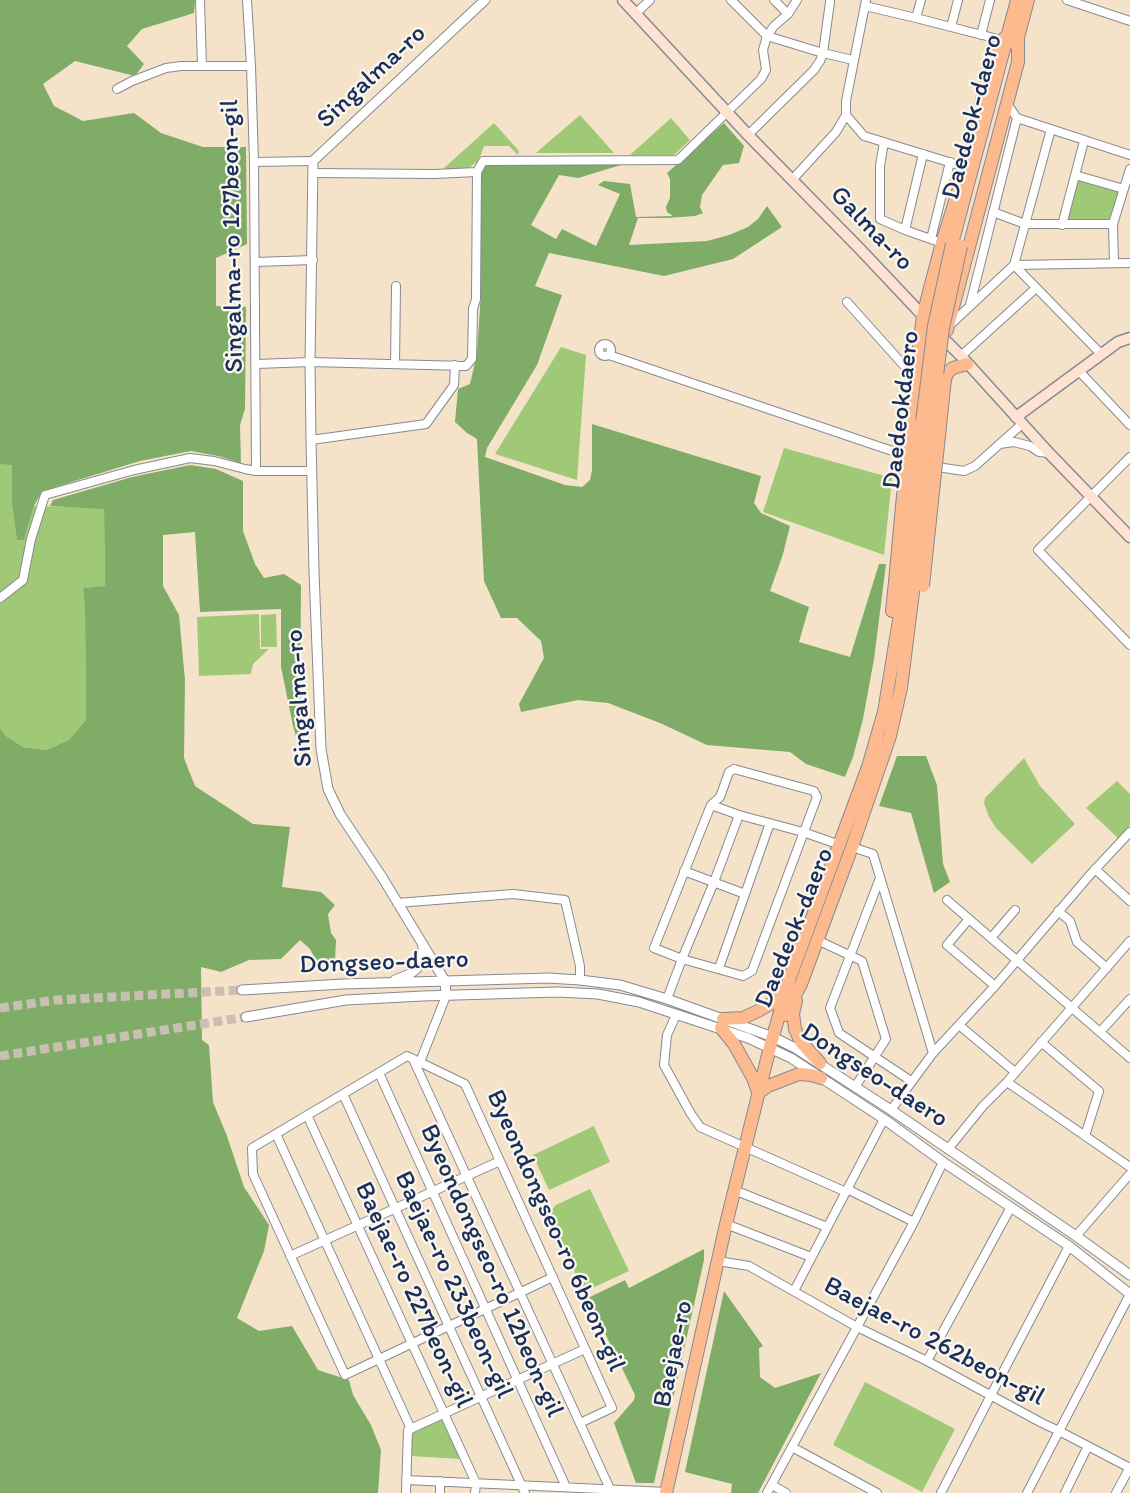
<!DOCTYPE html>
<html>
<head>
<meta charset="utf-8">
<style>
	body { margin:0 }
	canvas { display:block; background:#f4e3c8 }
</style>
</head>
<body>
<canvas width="1130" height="1493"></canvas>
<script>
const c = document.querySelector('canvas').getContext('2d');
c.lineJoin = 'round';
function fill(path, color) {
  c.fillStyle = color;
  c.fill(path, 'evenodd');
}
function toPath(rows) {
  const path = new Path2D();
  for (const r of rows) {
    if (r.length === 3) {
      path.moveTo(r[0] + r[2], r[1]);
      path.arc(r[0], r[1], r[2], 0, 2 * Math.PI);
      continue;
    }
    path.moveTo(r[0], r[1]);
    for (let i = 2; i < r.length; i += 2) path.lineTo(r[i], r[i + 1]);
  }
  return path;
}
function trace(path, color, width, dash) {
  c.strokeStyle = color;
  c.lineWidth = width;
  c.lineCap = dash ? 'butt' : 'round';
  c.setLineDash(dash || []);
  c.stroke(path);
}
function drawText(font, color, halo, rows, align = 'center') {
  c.font = font + ' Itim,sans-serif';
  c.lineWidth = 4.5;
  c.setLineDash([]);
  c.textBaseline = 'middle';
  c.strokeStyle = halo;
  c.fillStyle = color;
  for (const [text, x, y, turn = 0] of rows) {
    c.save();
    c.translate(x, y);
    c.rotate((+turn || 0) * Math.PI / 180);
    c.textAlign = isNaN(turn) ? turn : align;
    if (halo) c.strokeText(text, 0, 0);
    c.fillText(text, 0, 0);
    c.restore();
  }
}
const green = toPath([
	[580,115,614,153,536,153],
	[671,118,690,140,674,155,630,155],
	[494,123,519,151,518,155,509,146,484,146,479,160,466,170,443,169],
	[1077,179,1120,191,1112,220,1065,220],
	[561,347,586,355,577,480,495,454],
	[784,448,892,478,884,555,763,512],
	[0,464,12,464,12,505,17,540,24,540,34,506,104,508,105,587,83,588,85,609,86,720,69,740,46,750,23,747,6,736,0,728],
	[259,614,260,649,269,649,253,664,251,674,199,676,197,617],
	[276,614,277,647,261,647,261,615],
	[1024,758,1040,786,1075,824,1032,864,996,828,989,817,984,803,985,798],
	[1117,781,1130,794,1130,826,1118,838,1086,808],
	[594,1126,610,1162,549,1190,533,1155],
	[590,1189,629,1271,584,1292,548,1214,556,1205],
	[865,1382,955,1429,922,1492,833,1445],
	[442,1418,461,1459,410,1456,411,1432]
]);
const forest = toPath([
	[0,0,195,0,194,13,142,29,127,46,144,64,135,76,75,61,43,84,54,106,83,121,134,113,161,133,203,147,246,147,247,244,216,258,216,306,246,307,245,409,240,425,241,463,218,456,191,451,140,461,42,491,34,506,24,540,17,540,12,505,12,465,0,464],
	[724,123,744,146,739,163,723,165,702,195,700,207,703,213,695,216,667,218,638,218,629,245,707,241,729,235,748,227,758,219,767,206,782,227,733,259,664,276,549,253,535,286,562,295,537,365,487,448,485,457,565,485,582,487,590,480,592,470,592,424,761,476,754,503,761,513,790,526,783,554,770,591,809,607,799,642,850,657,879,564,886,564,874,659,863,719,853,757,845,777,806,764,790,752,707,745,660,723,608,703,578,700,521,712,519,704,544,658,541,641,517,618,501,618,484,581,477,439,467,433,455,422,458,389,470,384,477,354,481,292,481,172,487,165,621,165,578,178,559,175,531,225,556,239,562,229,596,246,620,194,598,185,604,181,630,184,636,217,673,216,667,212,666,207,670,198,670,179,667,173],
	[190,465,216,469,243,481,243,531,255,564,264,578,284,574,301,585,300,715,302,756,293,726,281,667,281,609,200,612,195,532,163,535,163,586,179,615,185,680,184,758,195,786,253,824,290,827,282,887,321,892,335,905,328,914,331,933,336,940,335,962,318,964,310,949,300,940,281,959,249,960,221,972,201,967,202,1040,209,1045,213,1102,227,1136,244,1187,269,1225,264,1251,237,1318,259,1331,292,1326,318,1370,349,1380,353,1395,371,1425,381,1450,378,1493,0,1493,0,728,6,736,23,747,46,750,69,740,86,720,85,609,83,588,105,586,104,509,50,506,53,500,132,477],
	[897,756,926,756,937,785,943,864,950,882,934,893,911,813,879,806],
	[704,1249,704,1260,654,1483,636,1483,614,1423,634,1400,635,1395,588,1298,625,1280,629,1288],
	[724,1291,763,1346,759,1348,760,1377,775,1388,821,1373,758,1493,731,1493,732,1484,685,1472]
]);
const tertiaryTunnel = toPath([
	[0,1008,56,1000,242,990],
	[0,1056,246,1017]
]);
const minor = toPath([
	[200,0,202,66],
	[247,0,251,66,254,162,256,471],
	[731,0,767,36,823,53,853,60],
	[774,0,788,14],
	[1067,0,1130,21],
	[865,6,916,18,994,38],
	[635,14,650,0],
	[916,18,921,0],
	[951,27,958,0],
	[981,35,990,0],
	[117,89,132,81,166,68,181,66,251,66],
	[1007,104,1017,118,1130,155],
	[846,115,864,136,965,167],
	[1051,129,1014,265,1101,354],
	[748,135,814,70,820,61,823,53,830,2],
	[884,142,880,166,880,219,905,230,942,243],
	[254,162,313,161],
	[313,173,434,174,477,172],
	[1075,175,1124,189],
	[792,180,836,132,846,115,846,101,866,0],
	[993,212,1025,224,1113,224],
	[1062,225,1084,141],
	[905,230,923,154],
	[931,239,950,162],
	[255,262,313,260],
	[1114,263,1113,224,1130,169],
	[847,302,915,378],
	[970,305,1017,118],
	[952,323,1014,265,1130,263],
	[605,350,6],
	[609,355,910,457],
	[961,356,1036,288],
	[257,364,310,362,466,366,472,359,473,309,476,299,477,172,483,161,678,160,761,79,766,70,763,50,767,36,774,26,788,14,797,0],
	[395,364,396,286],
	[1079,371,1130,425],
	[311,440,426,424,454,385,455,365],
	[1000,444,1014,442,1030,446,1039,452,1049,453],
	[1130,457,1038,550,1130,645],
	[933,464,944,468,964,471,975,466,1022,424],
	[0,598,23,580,31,539,45,495,134,470,190,458,214,461,245,469,256,471,311,471],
	[734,769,814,791,817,797,752,971,743,976,682,959,654,948,711,805,720,797,729,772,734,769],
	[711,805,739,815,803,832,840,845],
	[852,847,873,854,933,1053],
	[1095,869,1130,901],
	[684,871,745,894],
	[880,878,830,1008,839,1033,911,1081],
	[947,900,1130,1058],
	[397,903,513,894,565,900,580,966,580,980],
	[1058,911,1070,921,1077,942,1107,968],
	[969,919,947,945,995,986],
	[991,938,1015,910],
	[817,940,862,961,886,1039,855,1087],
	[719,968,770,823],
	[667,999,682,959,714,882,739,815],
	[676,1015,667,1035,664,1065,691,1114,700,1127,846,1192],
	[959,1025,1015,1072],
	[1100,1032,1130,999],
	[1041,1042,1099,1091,1085,1136],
	[413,1059,610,1489],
	[420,1062,446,996],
	[379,1073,566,1487],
	[1007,1082,1130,1167],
	[343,1094,525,1493],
	[891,1110,933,1053,995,986,1089,876,1130,832],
	[307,1115,476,1483,475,1493],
	[276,1134,411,1429],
	[948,1149,983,1106,1007,1082,1130,941],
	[847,1189,914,1222],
	[734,1190,827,1227],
	[726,1224,811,1257],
	[1076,1236,1130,1174],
	[290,1256,500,1161],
	[718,1261,749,1266,857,1327,927,1361,1042,1423,1059,1431,1130,1468],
	[553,1277,345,1375,253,1174,252,1148,407,1056,465,1084,612,1408,580,1423],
	[794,1291,884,1119],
	[927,1361,1011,1207],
	[792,1447,877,1493],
	[406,1480,667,1492],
	[772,1485,786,1493],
	[406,1493,408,1430,585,1349],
	[440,1493,440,1481],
	[767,1493,914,1222,943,1162],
	[941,1493,991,1395,1069,1246],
	[1027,1493,1130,1294],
	[1065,1493,1088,1446],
	[1116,1493,1130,1467]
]);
const tertiary = toPath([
	[395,980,410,974,417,968,423,955,423,946],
	[242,990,343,984,548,978,580,980,620,985,667,999,773,1037,795,1048,891,1110,1076,1236,1130,1275],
	[446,996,445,981,382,877,340,814,328,789,321,749,314,572,311,440,310,362,313,161,485,0],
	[246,1017,346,1000,423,996,558,992,598,994,639,1002,748,1038,791,1058,884,1119,943,1162,1069,1246,1130,1294]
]);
const secondary = toPath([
	[623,0,748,135,860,249,927,320],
	[939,334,961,356,1049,453,1130,537],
	[1016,417,1118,342,1130,338]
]);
const primary = toPath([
	[1016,45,1028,0],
	[952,244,1017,0],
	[947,330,1018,62,1018,39],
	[945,379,948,372,953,368,967,364],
	[910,420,923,316,930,288,942,243,960,185,996,46,1008,35],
	[892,611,895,582],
	[796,1001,793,1014,795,1029,801,1042,820,1063],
	[785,1015,801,984,852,847,890,736,901,688,914,584],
	[723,1019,743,1018,758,1011,772,1003,785,986],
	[721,1028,734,1044,753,1078,758,1092],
	[758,1093,768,1086,799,1074,811,1075,821,1078],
	[666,1493,726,1224,770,1047,789,980,868,767,884,712,905,583]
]);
const primaryBridge = toPath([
	[895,582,910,420],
	[905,583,919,446,934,326,952,244],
	[914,584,928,446,943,328,961,246],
	[923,586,945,379]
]);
const streetNames = [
	["Singalma-ro",372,77,-43],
	["Daedeok-daero",973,117,-75],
	["Galma-ro",871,229,46],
	["Singalma-ro 127beon-gil",233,236,-91],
	["Daedeokdaero",902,410,-83],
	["Singalma-ro",300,698,-94],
	["Daedeok-daero",795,928,-68],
	["Dongseo-daero",384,963,-2],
	["Dongseo-daero",874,1076,33],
	["Byeondongseo-ro 6beon-gil",555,1231,66],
	["Byeondongseo-ro 12beon-gil",491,1271,66],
	["Baejae-ro 233beon-gil",453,1285,65],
	["Baejae-ro 227beon-gil",413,1295,65],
	["Baejae-ro 262beon-gil",934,1342,28],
	["Baejae-ro",674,1354,-78]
];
fill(green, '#9fc976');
fill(forest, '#7fad67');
trace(tertiaryTunnel, '#c9bfb3', 9, [9, 4.5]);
trace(minor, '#888993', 10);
trace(tertiary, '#888993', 11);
trace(secondary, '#888993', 13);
trace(primary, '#888993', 14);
trace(minor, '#fff', 8);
trace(tertiary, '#fff', 9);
trace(secondary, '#fee3d2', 10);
trace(primary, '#fcba8e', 12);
trace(primaryBridge, '#888993', 14, []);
trace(primaryBridge, '#fcba8e', 12);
drawText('26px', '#1b2f5e', '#fbf7ec', streetNames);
</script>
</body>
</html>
